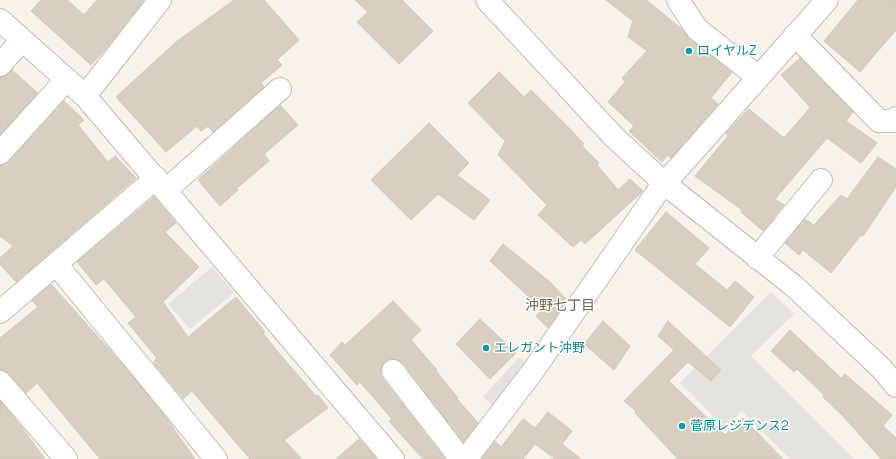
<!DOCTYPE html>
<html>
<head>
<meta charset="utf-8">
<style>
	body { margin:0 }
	canvas { display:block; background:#f6f3ec }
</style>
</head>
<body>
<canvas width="896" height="459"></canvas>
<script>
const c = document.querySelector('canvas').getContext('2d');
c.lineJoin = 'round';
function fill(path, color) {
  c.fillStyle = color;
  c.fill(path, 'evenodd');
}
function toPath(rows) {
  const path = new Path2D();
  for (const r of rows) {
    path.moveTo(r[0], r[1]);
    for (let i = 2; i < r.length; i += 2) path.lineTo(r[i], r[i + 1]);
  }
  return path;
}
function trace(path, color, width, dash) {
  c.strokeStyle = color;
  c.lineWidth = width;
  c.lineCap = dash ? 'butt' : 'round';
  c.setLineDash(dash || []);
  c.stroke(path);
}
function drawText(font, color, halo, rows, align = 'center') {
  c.font = font + ' "Space Grotesk","Noto Sans JP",sans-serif';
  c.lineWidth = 3;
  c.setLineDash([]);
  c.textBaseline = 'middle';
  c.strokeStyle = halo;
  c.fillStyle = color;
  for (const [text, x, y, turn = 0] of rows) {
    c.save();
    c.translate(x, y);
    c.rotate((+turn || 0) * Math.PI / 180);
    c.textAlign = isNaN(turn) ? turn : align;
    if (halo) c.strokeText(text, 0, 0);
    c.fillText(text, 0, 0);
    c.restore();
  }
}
const parking = toPath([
	[212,267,234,293,190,329,168,304],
	[771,292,794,314,751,356,854,459,790,459,742,411,725,428,680,383],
	[519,357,531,368,495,408,483,397]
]);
const building = toPath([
	[41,0,67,0,84,15,97,0,144,0,108,46,91,65,31,11,41,0],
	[234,0,264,0,299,40,277,60,282,65,261,83,264,87,213,132,208,126,201,131,197,126,166,152,116,97,176,42,234,0],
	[355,0,402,0,433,31,399,64,357,22,368,12,355,0],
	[606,0,646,0,682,29,689,39,732,72,711,98,718,104,671,158,668,155,662,162,629,131,634,126,608,102,625,82,622,78,647,51,628,37,633,21,606,0],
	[858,0,896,0,896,30,860,72,824,41,858,0],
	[800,58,853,112,846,121,877,143,861,163,827,138,775,199,784,205,763,231,741,212,742,210,695,176,728,136,726,133,749,109,784,138,808,110,810,107,781,75,800,58],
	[12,70,38,93,0,134,0,77,4,77,12,70],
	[499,72,524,97,531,90,570,129,584,144,582,146,599,163,597,165,618,190,630,179,643,191,585,244,581,240,573,247,538,215,547,205,498,155,505,141,468,103,499,72],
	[64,101,84,120,78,125,108,162,115,156,136,178,16,282,0,264,0,258,13,246,0,236,0,165,9,161,64,101],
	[280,105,298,125,264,154,269,161,236,189,238,190,220,206,198,180,280,105],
	[429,123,469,163,457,175,490,200,474,220,438,194,411,220,371,180,429,123],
	[878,157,896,169,896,187,863,236,861,235,831,273,803,250,799,255,785,243,805,219,814,225,841,195,847,199,878,157],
	[154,197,176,223,165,232,199,267,163,302,188,337,236,297,265,332,263,333,277,351,316,396,318,395,328,408,284,440,302,459,250,459,192,391,183,399,153,362,157,358,128,323,136,317,104,279,96,285,77,262,154,197],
	[666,212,709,248,695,264,727,290,735,281,754,297,730,327,635,250,666,212],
	[503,244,550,282,567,300,548,328,536,316,542,309,490,261,503,244],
	[51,284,124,366,164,415,195,459,100,459,37,383,26,393,9,374,0,370,0,338,38,307,32,301,51,284],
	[393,301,421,330,411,340,437,370,436,371,458,398,457,399,478,423,463,442,403,363,398,360,392,359,385,361,382,366,381,372,383,379,445,459,423,459,389,421,392,419,360,382,357,385,330,355,342,342,345,345,393,301],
	[480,319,516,353,490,379,456,344,480,319],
	[603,321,630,346,614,370,584,344,603,321],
	[668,321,721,370,711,381,688,362,669,381,725,435,743,418,783,459,678,459,635,413,636,411,624,401,674,350,658,336,668,321],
	[790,330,841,378,845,374,892,415,883,426,896,438,896,459,881,459,844,417,823,397,824,395,797,369,794,372,771,351,790,330],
	[0,401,20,425,45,459,0,459,0,401],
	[548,412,572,431,562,444,581,459,555,459,535,444,523,459,482,459,495,441,501,447,523,419,535,428,548,412],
	[359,439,377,459,336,459,359,439]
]);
const minor = toPath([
	[487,0,614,137,664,183,795,287,882,369,896,386],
	[678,0,697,29,758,77],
	[0,20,85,96,393,459],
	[795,35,879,121,894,121,896,118],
	[0,65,22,40],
	[85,96,160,0],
	[0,153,67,79],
	[166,190,280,89],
	[757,258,821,180],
	[56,264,216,459],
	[0,312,156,178],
	[393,371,461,459],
	[0,382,66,459],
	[466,459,533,371,658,191,827,0]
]);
const markers = [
	[689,51,4,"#0f9aa8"],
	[486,348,4,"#0f9aa8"],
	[682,426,4,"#0f9aa8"]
];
const cultureNames = [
	["ロイヤルZ",697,51],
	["エレガント沖野",494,348],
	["菅原レジデンス2",690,426]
];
const neighbourhoodNames = [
	["沖野七丁目",560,306]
];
fill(parking, '#e5e3e0');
fill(building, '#d8cfc1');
trace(building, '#d3c7b4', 1);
trace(minor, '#c2bbae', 24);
trace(minor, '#fff', 22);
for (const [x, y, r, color] of markers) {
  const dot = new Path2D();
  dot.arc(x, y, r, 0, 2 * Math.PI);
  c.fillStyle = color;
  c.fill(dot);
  trace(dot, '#fff', 1.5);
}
drawText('13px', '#0d838f', '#fff', cultureNames, 'left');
drawText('14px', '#6e6250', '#fff', neighbourhoodNames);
</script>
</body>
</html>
